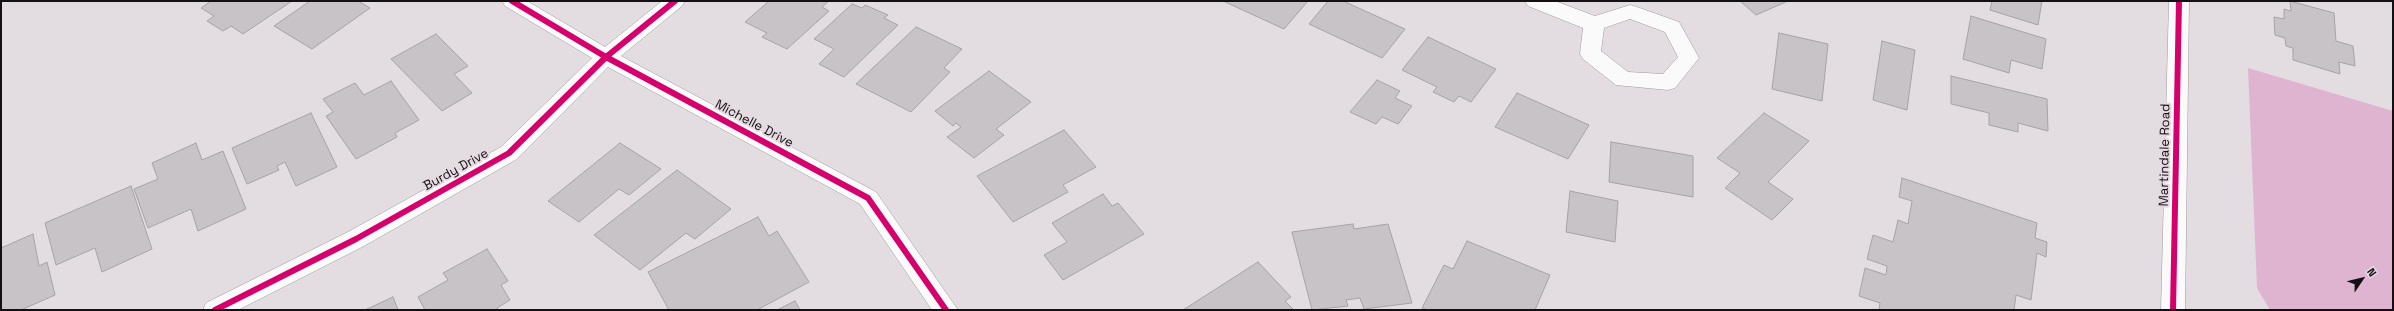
<!DOCTYPE html>
<html>
<head>
<meta charset="utf-8">
<style>
	body { margin:0 }
	#map { position:relative; width:2394px; height:311px; overflow:hidden; background:#e3dde1; font-family:"Space Grotesk",sans-serif }
	canvas { display:block }
	.frame { position:absolute; inset:0; border:2px solid #130f12; pointer-events:none }
	.north { position:absolute; left:2342px; top:259px; width:40px; height:40px; -webkit-text-stroke:3px #e6dae2; paint-order:stroke; rotate:55deg; font-size:11px; font-weight:700; line-height:16px; text-align:center; color:#130f12 }
	.north::after { content:''; display:block; margin:auto; width:14px; height:18px; background:#130f12; clip-path:polygon(50% 0,100% 100%,50% 72%,0 100%) }
</style>
</head>
<body>
<div id="map">
<canvas width="2394" height="311"></canvas>
<div class="frame"></div>
<div class="north">N</div>
</div>
<script>
const c = document.querySelector('canvas').getContext('2d');
c.lineJoin = 'round';
function fill(path, color) {
  c.fillStyle = color;
  c.fill(path, 'evenodd');
}
function toPath(rows) {
  const path = new Path2D();
  for (const r of rows) {
    path.moveTo(r[0], r[1]);
    for (let i = 2; i < r.length; i += 2) path.lineTo(r[i], r[i + 1]);
  }
  return path;
}
function trace(path, color, width, dash) {
  c.strokeStyle = color;
  c.lineWidth = width;
  c.lineCap = dash ? 'butt' : 'round';
  c.setLineDash(dash || []);
  c.stroke(path);
}
function drawText(font, color, halo, rows, align = 'center') {
  c.font = font + ' "Space Grotesk",sans-serif';
  c.lineWidth = 4;
  c.setLineDash([]);
  c.textBaseline = 'middle';
  c.strokeStyle = halo;
  c.fillStyle = color;
  for (const [text, x, y, turn = 0] of rows) {
    c.save();
    c.translate(x, y);
    c.rotate((+turn || 0) * Math.PI / 180);
    c.textAlign = isNaN(turn) ? turn : align;
    if (halo) c.strokeText(text, 0, 0);
    c.fillText(text, 0, 0);
    c.restore();
  }
}
const forest = toPath([
	[2248,68,2393,111,2393,310,2270,310,2257,288]
]);
const building = toPath([
	[211,1,292,1,243,34,231,26,223,31,207,21,214,16,201,8,211,1],
	[310,1,358,1,370,8,312,49,274,26,310,1],
	[769,1,829,1,822,7,829,11,787,49,762,37,767,33,745,22,769,1],
	[1223,1,1308,1,1284,29,1223,1],
	[1328,1,1343,1,1405,29,1382,58,1309,24,1328,1],
	[1740,1,1788,1,1756,15,1740,1],
	[1992,1,2042,1,2038,25,1990,10,1992,1],
	[2290,1,2334,13,2336,41,2353,46,2355,66,2339,62,2340,74,2293,60,2293,48,2286,46,2285,38,2275,35,2274,17,2284,19,2284,9,2291,11,2290,1],
	[852,4,862,8,865,5,888,15,884,18,898,25,844,77,819,64,834,49,814,39,852,4],
	[1971,16,2046,39,2042,69,2011,60,2009,73,1963,59,1971,16],
	[916,27,962,49,944,68,950,72,911,112,856,84,916,27],
	[1779,33,1828,44,1822,101,1772,89,1779,33],
	[436,34,468,66,454,74,472,93,442,111,391,59,436,34],
	[1428,37,1496,69,1471,102,1459,96,1454,102,1433,92,1437,87,1402,70,1428,37],
	[1882,41,1915,50,1907,110,1873,100,1882,41],
	[989,71,1031,102,996,129,1004,135,974,158,947,137,961,127,956,123,953,126,935,111,989,71],
	[1951,76,2047,99,2048,131,2018,123,2018,132,1989,125,1989,113,1951,104,1951,76],
	[1377,80,1400,91,1395,98,1412,106,1398,124,1382,117,1376,124,1350,112,1377,80],
	[391,81,419,120,395,133,397,137,356,159,326,116,333,112,323,99,355,83,364,95,391,81],
	[1517,93,1589,125,1568,159,1495,127,1517,93],
	[311,113,337,167,296,186,285,162,277,166,279,170,247,184,232,148,311,113],
	[1764,113,1809,141,1768,182,1793,199,1772,220,1725,188,1740,173,1717,158,1764,113],
	[1064,130,1096,167,1063,185,1068,192,1013,222,977,176,1064,130],
	[1611,142,1693,156,1693,197,1609,182,1611,142],
	[196,143,202,160,223,151,246,209,198,231,191,209,148,228,134,189,158,179,152,163,196,143],
	[620,143,661,169,629,195,619,189,579,222,548,201,620,143],
	[677,170,731,209,695,239,686,233,640,270,594,235,677,170],
	[1902,178,2037,223,2035,238,2047,242,2046,257,2037,253,2031,300,2016,295,2014,310,1879,310,1880,303,1859,296,1865,268,1886,275,1887,266,1867,259,1873,235,1893,242,1898,220,1908,224,1912,201,1899,197,1902,178],
	[131,186,152,249,102,272,95,248,56,265,45,223,131,186],
	[1570,191,1618,201,1615,242,1566,232,1570,191],
	[1103,194,1112,206,1118,203,1144,234,1063,280,1044,255,1067,242,1052,223,1103,194],
	[758,217,769,236,777,231,809,282,757,310,669,310,648,272,758,217],
	[1353,224,1354,229,1388,224,1412,303,1364,309,1360,298,1346,300,1348,306,1312,310,1292,232,1353,224],
	[33,234,39,266,47,262,55,295,21,310,1,310,1,248,33,234],
	[1467,241,1550,275,1535,310,1428,310,1422,308,1444,265,1453,269,1467,241],
	[487,249,508,281,501,285,510,300,497,308,498,310,425,310,418,297,448,280,443,273,487,249],
	[1258,262,1291,297,1285,301,1294,310,1183,310,1258,262],
	[393,297,398,310,365,310,393,297],
	[795,301,800,310,777,310,795,301]
]);
const street = toPath([
	[502,1,527,1,605,47,662,1,685,1,682,6,621,56,876,192,958,310,932,310,860,204,608,67,517,159,364,246,238,310,203,310,206,303,348,232,501,147,592,58,505,6,502,1],
	[1525,1,1555,1,1595,16,1630,5,1637,7,1679,22,1699,58,1675,88,1668,90,1616,85,1583,59,1580,54,1583,28,1528,6,1525,1],
	[1630,19,1665,32,1678,57,1663,74,1628,72,1601,51,1604,28,1630,19]
]);
const secondary = toPath([
	[2169,1,2189,1,2185,310,2161,310,2169,1]
]);
const cycleway = toPath([
	[512,1,606,57,868,198,946,310],
	[215,310,356,239,509,153,606,57,675,1],
	[2173,310,2179,1]
]);
const streetNames = [
	["Michelle Drive",754,124,28],
	["Martindale Road",2165,155,-89],
	["Burdy Drive",456,170,-29]
];
fill(forest, '#deb4d0');
fill(building, '#c8c3c6');
trace(building, '#a7a2a6', 1);
trace(street, '#9e999d', 1);
trace(secondary, '#9e999d', 1);
fill(street, '#fbfafa');
fill(secondary, '#fbfafa');
trace(cycleway, '#d6006c', 6);
drawText('13px', '#130f12', '#e6dae2', streetNames);
</script>
</body>
</html>
